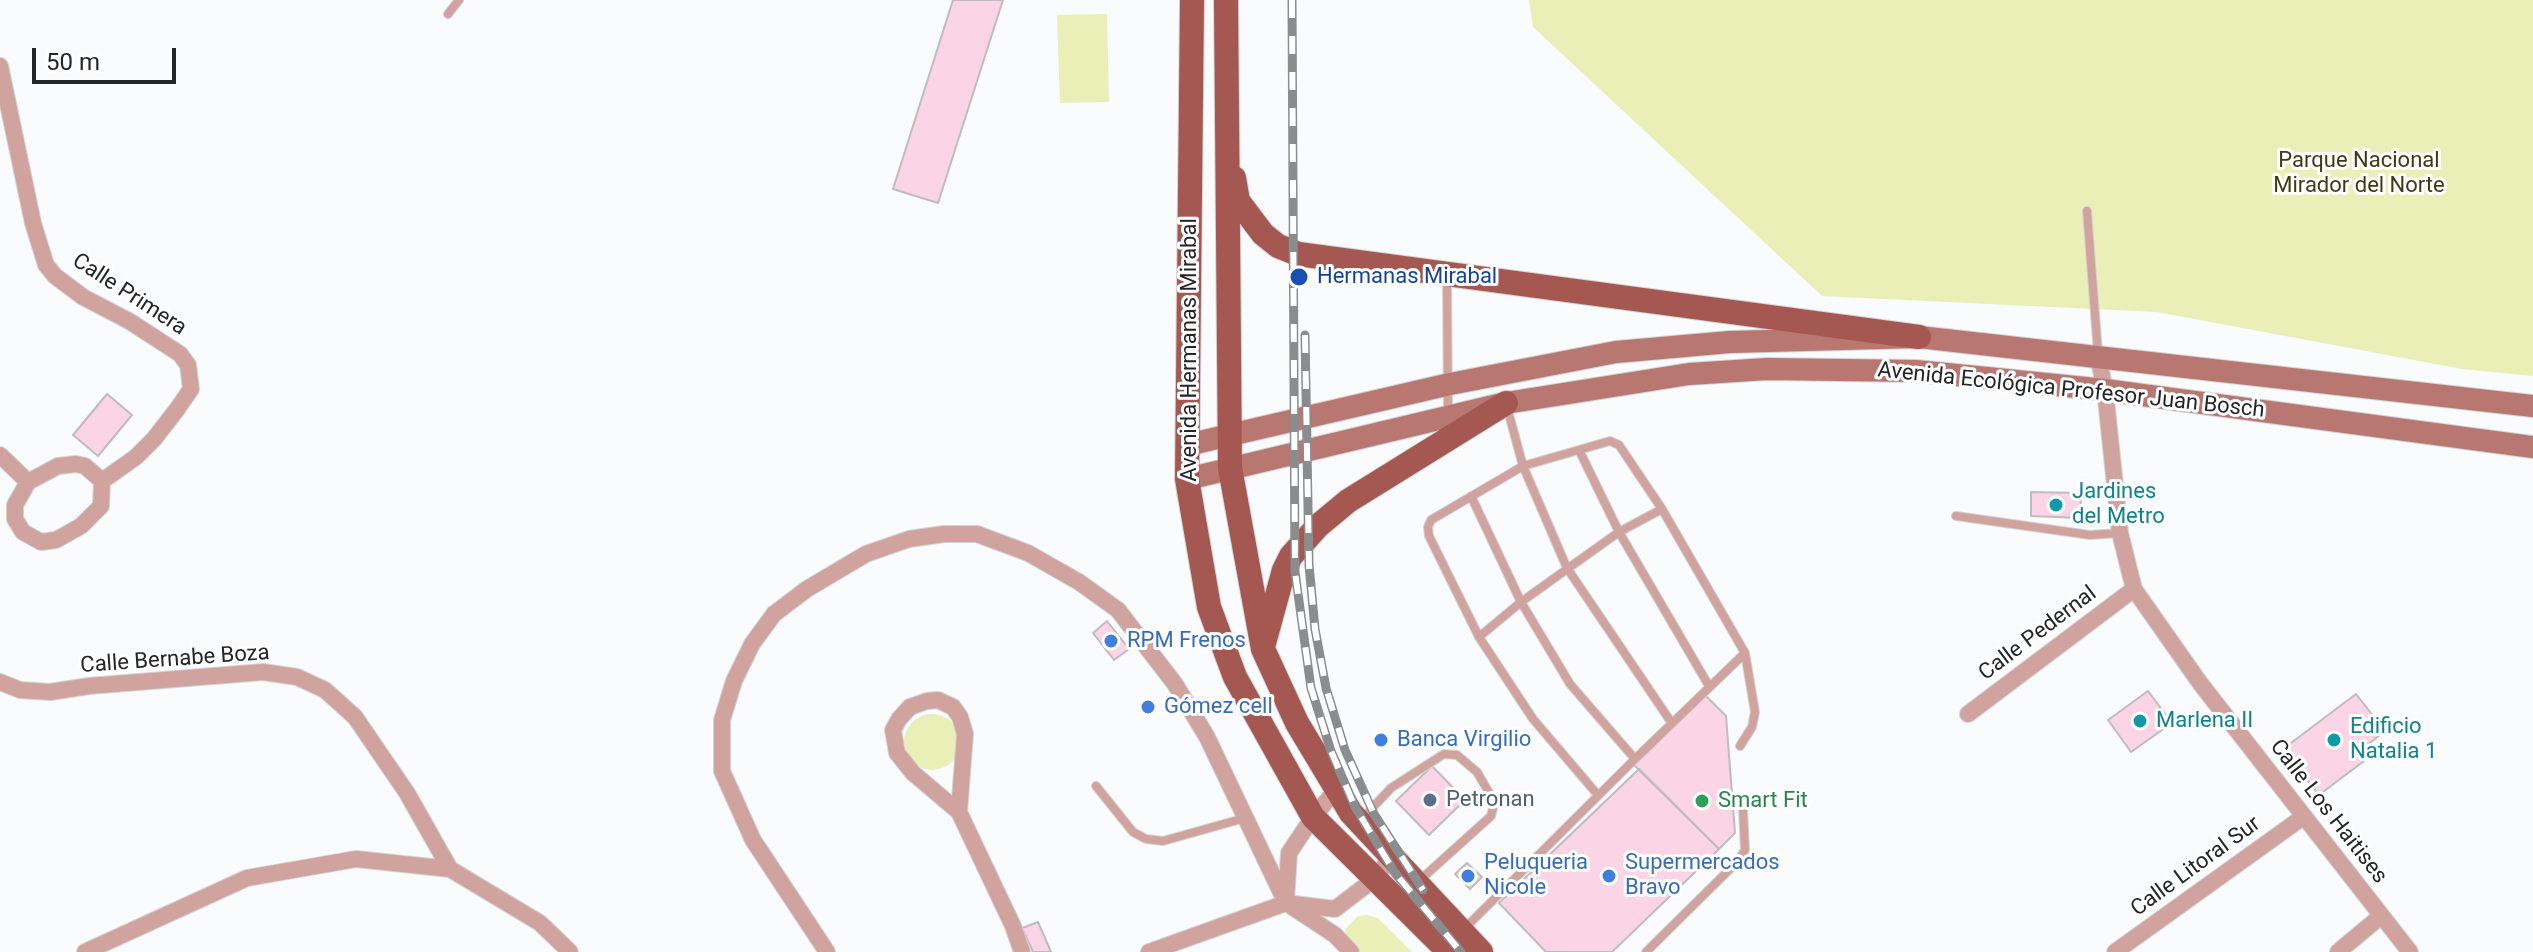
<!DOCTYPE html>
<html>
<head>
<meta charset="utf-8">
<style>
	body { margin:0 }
	#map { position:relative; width:2533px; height:952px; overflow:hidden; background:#f9fbfd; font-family:Roboto,sans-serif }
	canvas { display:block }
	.scale { position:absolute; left:32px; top:48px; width:144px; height:36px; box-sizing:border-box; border:4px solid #242526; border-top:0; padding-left:10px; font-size:24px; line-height:28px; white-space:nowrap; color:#242526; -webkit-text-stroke:6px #fff; paint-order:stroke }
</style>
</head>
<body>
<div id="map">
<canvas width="2533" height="952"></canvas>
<div class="scale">50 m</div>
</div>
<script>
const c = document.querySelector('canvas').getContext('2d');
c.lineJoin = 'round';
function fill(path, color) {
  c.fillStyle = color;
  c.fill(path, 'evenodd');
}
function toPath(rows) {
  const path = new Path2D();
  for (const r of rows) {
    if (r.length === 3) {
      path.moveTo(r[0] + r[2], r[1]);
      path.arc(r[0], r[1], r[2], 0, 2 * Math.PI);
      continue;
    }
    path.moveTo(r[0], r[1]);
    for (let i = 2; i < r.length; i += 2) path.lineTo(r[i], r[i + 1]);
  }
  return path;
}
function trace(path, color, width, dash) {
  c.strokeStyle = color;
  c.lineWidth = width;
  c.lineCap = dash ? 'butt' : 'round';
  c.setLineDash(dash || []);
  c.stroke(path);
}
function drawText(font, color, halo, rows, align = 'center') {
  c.font = font + ' Roboto,sans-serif';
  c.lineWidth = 6;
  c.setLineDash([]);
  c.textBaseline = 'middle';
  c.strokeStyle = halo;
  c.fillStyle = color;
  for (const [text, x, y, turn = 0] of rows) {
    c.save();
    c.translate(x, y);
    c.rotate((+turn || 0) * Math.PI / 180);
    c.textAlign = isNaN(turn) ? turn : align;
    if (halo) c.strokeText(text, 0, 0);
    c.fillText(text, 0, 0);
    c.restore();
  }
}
const green = toPath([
	[1529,0,2533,0,2533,376,2462,369,2157,312,1822,296,1533,27],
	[1107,14,1109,102,1060,103,1057,15],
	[932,742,28],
	[1367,915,1378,918,1412,952,1354,952,1344,937,1346,928,1358,916]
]);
const building = toPath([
	[953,0,1003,0,938,203,893,189,953,0],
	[107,394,132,415,98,456,73,435,107,394],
	[2031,492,2081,493,2080,518,2031,516,2031,492],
	[1107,621,1129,649,1114,660,1093,633,1107,621],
	[2148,691,2172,723,2131,752,2108,720,2148,691],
	[2356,694,2385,731,2357,753,2364,761,2319,795,2283,749,2356,694],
	[1705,695,1726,716,1735,833,1719,849,1634,765,1705,695],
	[1432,766,1465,800,1429,835,1396,801,1432,766],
	[1639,769,1719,849,1612,952,1546,952,1499,903,1639,769],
	[1467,863,1482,877,1470,889,1455,874,1467,863],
	[1038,922,1051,952,1033,952,1022,928,1038,922]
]);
const lane = toPath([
	[448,14,459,0],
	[2087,211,2098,353],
	[1447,279,1448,413],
	[1507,407,1523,466,1610,441,1619,445,1662,509,1745,653,1635,759],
	[1579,450,1619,532,1521,602,1479,637,1533,719,1597,794],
	[1662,509,1619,532,1709,686],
	[1956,516,2090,535,2120,533],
	[1479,637,1429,536,1428,527,1431,520,1523,466,1567,568,1671,722],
	[1740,746,1752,727,1755,712,1745,653],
	[1096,786,1133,832,1146,839,1163,841,1245,818],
	[1362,819,1391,788,1444,754,1457,755,1477,772,1491,796,1493,808,1491,816,1419,881],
	[1464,929,1635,759,1570,684,1521,602,1471,496],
	[1646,952,1737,862,1745,850,1743,809]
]);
const street = toPath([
	[0,66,33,223,46,265,55,276,83,297,129,321,180,354,188,365,191,389,178,408,154,439,136,457,102,481],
	[2098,356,2105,390,2120,533,2134,589,2200,683,2410,952],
	[0,455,28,482],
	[76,464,85,466,102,481,101,506,81,526,56,540,41,542,23,532,15,519,15,505,28,482,58,466,76,464],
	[0,682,20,690,50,692,89,686,263,672,297,677,325,690,355,717,407,793,450,869],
	[1968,714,2134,589],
	[959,812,965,734,960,717,953,707,938,700,927,701,910,707,899,719,893,730,897,753,913,773,959,812,1013,926,1022,952],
	[1286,901,1289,853,1313,817,1337,789],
	[1291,906,1335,935,1351,952],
	[85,952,247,878,356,859,450,869,540,923,570,952],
	[827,952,753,840,722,771,722,720,734,681,752,644,774,614,807,589,866,554,909,539,944,534,977,534,1028,553,1079,582,1118,610,1175,684,1207,737,1286,903],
	[1149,952,1286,903,1335,909,1377,877,1391,856],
	[2115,952,2303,817],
	[2338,952,2381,916]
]);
const secondary = toPath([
	[1187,445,1450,384,1616,352,1730,342,1919,337,2533,406],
	[1187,479,1506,403,1689,374,1767,369,1916,371,1987,378,2105,390,2533,447]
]);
const primary = toPath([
	[1192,0,1187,479,1209,607,1235,677,1313,817,1449,952],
	[1226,0,1230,468,1263,649,1297,723,1351,813,1481,952],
	[1234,178,1238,201,1263,234,1278,246,1298,254,1919,337],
	[1264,643,1284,570,1291,556,1318,526,1348,501,1506,403]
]);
const rail = toPath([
	[1292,0,1295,572,1311,688,1331,751,1355,807,1395,873,1461,952],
	[1305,335,1309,565,1315,629,1326,688,1345,750,1374,814,1423,890]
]);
const markers = [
	[1299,277,10,"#1a4fb4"],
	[2056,505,8,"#0f9aa8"],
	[1111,641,8,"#3f7fe0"],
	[1148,707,8,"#3f7fe0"],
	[2140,721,8,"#0f9aa8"],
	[1381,740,8,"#3f7fe0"],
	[2334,740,8,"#0f9aa8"],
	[1430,800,8,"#5c6f8a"],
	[1702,801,8,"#2e9e5b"],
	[1468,876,8,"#3f7fe0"],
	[1609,876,8,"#3f7fe0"]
];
const parkNames = [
	["Parque Nacional",2359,161],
	["Mirador del Norte",2359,186]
];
const transitNames = [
	["Hermanas Mirabal",1317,277]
];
const streetNames = [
	["Calle Primera",129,295,33],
	["Avenida Hermanas Mirabal",1190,350,-90],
	["Avenida Ecológica Profesor Juan Bosch",2071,391,6],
	["Calle Pedernal",2038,634,-37],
	["Calle Bernabe Boza",175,660,-4],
	["Calle Los Haitises",2328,812,52],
	["Calle Litoral Sur",2196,867,-36]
];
const cultureNames = [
	["Jardines",2072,492],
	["del Metro",2072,517],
	["Marlena II",2156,721],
	["Edificio",2350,727],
	["Natalia 1",2350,752]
];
const shopNames = [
	["RPM Frenos",1127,641],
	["Gómez cell",1164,707],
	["Banca Virgilio",1397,740],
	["Peluqueria",1484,863],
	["Nicole",1484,888],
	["Supermercados",1625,863],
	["Bravo",1625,888]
];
const serviceNames = [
	["Petronan",1446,800]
];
const leisureNames = [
	["Smart Fit",1718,801]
];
fill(green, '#e9efb6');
fill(building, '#fbd4e5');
trace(building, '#bfbcbd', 2);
trace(lane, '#d3d4d6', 10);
trace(street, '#d3d4d6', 18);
trace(secondary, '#d3d4d6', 24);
trace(primary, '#d3d4d6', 26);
trace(lane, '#d0a39e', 8);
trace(street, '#d0a39e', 16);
trace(secondary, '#b87771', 22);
trace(primary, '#a55751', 24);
trace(rail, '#8a8c8d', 9);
trace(rail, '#fff', 6, [18]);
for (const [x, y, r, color] of markers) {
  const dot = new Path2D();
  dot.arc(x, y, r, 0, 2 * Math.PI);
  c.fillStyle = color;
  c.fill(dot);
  trace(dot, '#fff', 3);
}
drawText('22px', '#3b3d15', '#fff', parkNames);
drawText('22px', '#164399', '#fff', transitNames, 'left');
drawText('22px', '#242526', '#fff', streetNames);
drawText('22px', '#0d838f', '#fff', cultureNames, 'left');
drawText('22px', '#366cbe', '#fff', shopNames, 'left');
drawText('22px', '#4e5e75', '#fff', serviceNames, 'left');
drawText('22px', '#27864d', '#fff', leisureNames, 'left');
</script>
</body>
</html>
